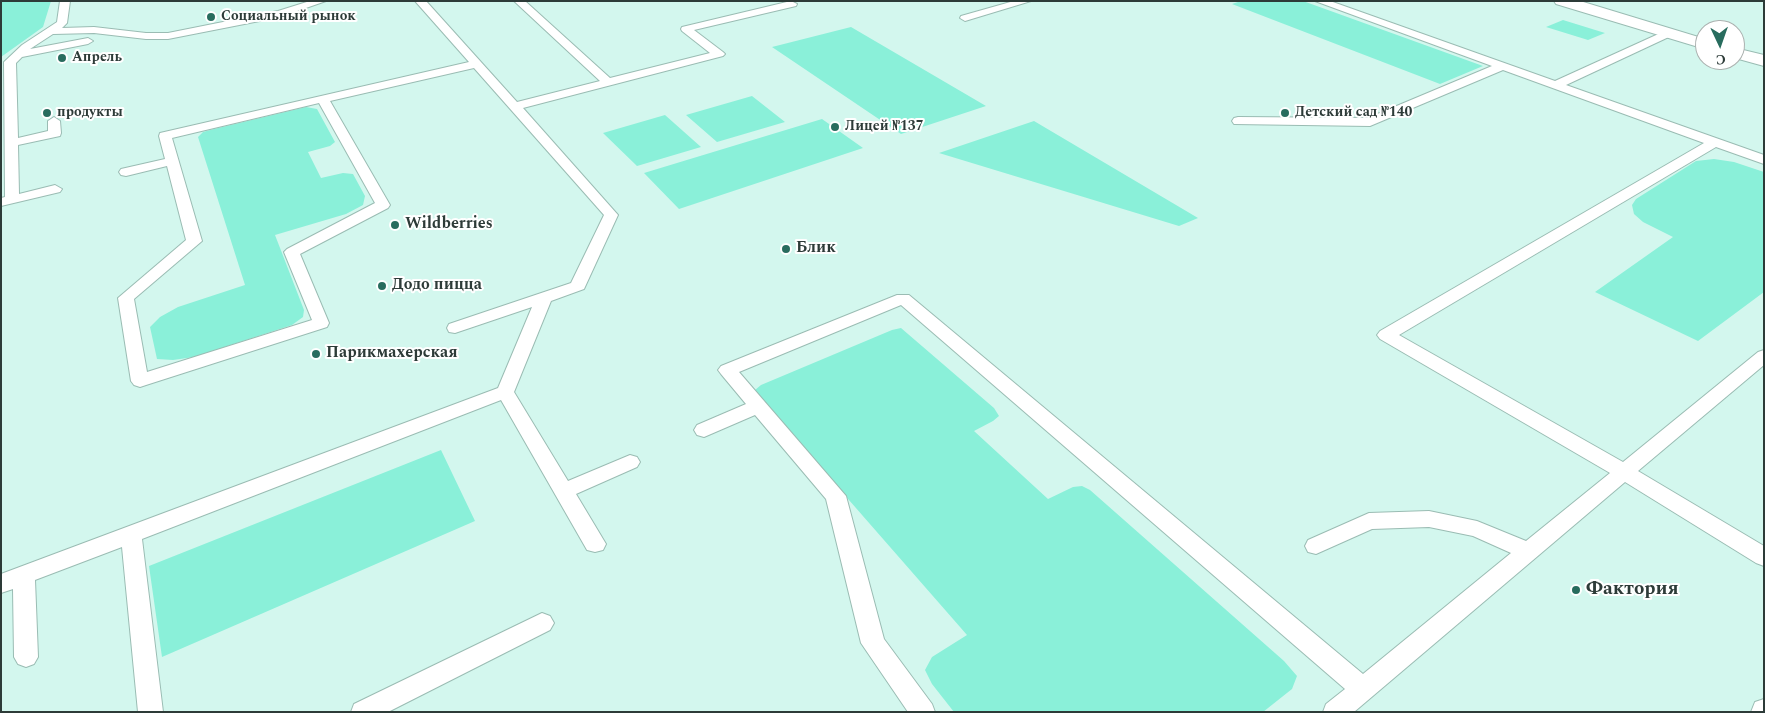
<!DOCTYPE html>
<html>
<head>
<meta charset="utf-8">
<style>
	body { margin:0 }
	#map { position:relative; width:1765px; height:713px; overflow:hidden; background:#d3f7ee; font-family:Spectral,serif }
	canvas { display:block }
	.frame { position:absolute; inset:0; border:2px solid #2d3b38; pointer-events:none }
	.north { position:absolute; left:1695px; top:20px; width:50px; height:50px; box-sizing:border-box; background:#fff; border:1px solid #abb1af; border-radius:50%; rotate:177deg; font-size:14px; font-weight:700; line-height:20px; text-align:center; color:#2d3b38 }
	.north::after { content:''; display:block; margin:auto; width:18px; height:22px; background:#286c5e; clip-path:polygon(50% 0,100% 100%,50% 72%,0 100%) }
</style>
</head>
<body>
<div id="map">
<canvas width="1765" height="713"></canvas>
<div class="frame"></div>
<div class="north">С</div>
</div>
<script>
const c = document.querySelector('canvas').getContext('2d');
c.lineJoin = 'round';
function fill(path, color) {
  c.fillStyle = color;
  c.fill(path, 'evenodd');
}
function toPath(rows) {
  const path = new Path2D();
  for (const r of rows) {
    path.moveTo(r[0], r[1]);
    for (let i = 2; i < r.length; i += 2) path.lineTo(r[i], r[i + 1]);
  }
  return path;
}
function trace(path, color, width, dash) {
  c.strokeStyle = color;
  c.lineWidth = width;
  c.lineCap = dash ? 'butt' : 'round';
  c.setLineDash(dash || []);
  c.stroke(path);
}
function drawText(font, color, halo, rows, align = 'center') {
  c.font = font + ' Spectral,serif';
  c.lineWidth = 4;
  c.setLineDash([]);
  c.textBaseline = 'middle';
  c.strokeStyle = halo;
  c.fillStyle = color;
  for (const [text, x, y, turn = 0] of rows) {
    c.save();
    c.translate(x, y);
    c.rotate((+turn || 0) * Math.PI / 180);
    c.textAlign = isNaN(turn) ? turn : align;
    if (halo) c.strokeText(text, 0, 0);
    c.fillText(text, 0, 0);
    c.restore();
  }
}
const green = toPath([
	[1,1,51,1,43,27,1,57],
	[1241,1,1303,1,1483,66,1440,84,1232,4],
	[1563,20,1605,33,1588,40,1546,27],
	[851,27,986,106,901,134,772,47],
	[752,96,785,122,717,142,686,115],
	[306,107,317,109,335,142,330,146,308,152,321,178,343,173,353,174,365,196,363,205,346,214,275,235,304,310,303,317,292,325,194,357,173,360,157,359,150,327,160,317,178,307,245,285,198,137,203,132,214,129],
	[665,115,701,147,637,166,603,133],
	[822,119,863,148,679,209,644,173],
	[1034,121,1198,218,1179,226,939,153],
	[1714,159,1734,162,1764,172,1764,292,1698,341,1595,292,1673,237,1643,222,1634,214,1632,205,1636,199,1696,161],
	[901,328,994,408,999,416,993,421,974,431,1048,499,1073,487,1082,486,1090,490,1284,661,1297,676,1292,689,1263,712,954,712,932,684,925,670,932,657,967,635,758,396,755,390,761,385,892,330],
	[441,450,475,521,162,657,149,566]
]);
const service = toPath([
	[60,1,70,1,67,23,62,28,94,27,146,33,168,33,278,11,310,1,326,1,280,17,168,39,146,39,94,33,53,34,30,49,88,38,93,41,88,44,22,57,16,63,18,138,48,131,48,121,54,117,60,121,61,133,60,136,18,145,19,194,55,185,62,189,60,192,1,206,1,198,5,197,4,62,22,45,57,22,60,1],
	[415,1,426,1,517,102,600,81,514,1,525,1,610,78,710,53,682,31,681,29,682,27,791,1,797,4,796,6,694,30,723,52,725,54,723,56,523,108,618,215,584,289,551,301,514,392,568,481,630,455,637,457,640,462,637,467,576,494,606,544,603,550,595,552,587,550,501,400,142,539,163,712,138,712,122,547,35,580,38,657,34,664,26,667,18,664,14,657,13,589,1,593,1,574,498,388,532,307,455,333,449,332,447,328,449,324,571,283,604,215,474,68,330,101,390,205,388,208,300,254,329,323,327,327,146,385,140,387,134,385,131,381,118,298,186,240,167,166,126,176,121,175,119,172,121,169,165,159,159,136,160,133,469,62,415,1],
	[319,103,375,203,287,249,284,252,312,320,147,372,134,299,202,241,172,138,319,103],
	[1014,1,1031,1,965,21,960,18,961,16,1014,1],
	[1315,1,1330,1,1555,81,1665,31,1673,31,1674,33,1673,35,1566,85,1764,155,1764,164,1716,147,1399,335,1623,462,1758,352,1764,350,1764,365,1638,471,1764,546,1764,566,1756,563,1625,482,1354,712,1323,712,1326,704,1345,689,901,305,739,372,846,496,884,639,932,704,935,712,908,712,861,643,826,499,755,415,704,437,697,435,694,430,697,425,746,404,721,374,718,370,721,366,897,295,909,295,1363,674,1511,553,1473,536,1429,527,1372,529,1316,554,1308,552,1305,546,1308,540,1369,513,1429,511,1477,521,1526,541,1610,473,1380,339,1377,335,1380,331,1704,143,1503,70,1370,126,1234,124,1232,121,1234,118,1238,117,1368,118,1492,66,1315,1],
	[542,613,550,616,554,623,550,630,388,712,351,712,354,704,542,613],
	[1764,699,1764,712,1751,712,1755,702,1764,699]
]);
const minor = toPath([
	[1554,1,1580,1,1705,39,1705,49,1556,4,1554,1],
	[1735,48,1764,55,1764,66,1735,58,1735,48]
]);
const markers = [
	[211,17,5,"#286c5e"],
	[62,58,5,"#286c5e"],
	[47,113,5,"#286c5e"],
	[1285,113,5,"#286c5e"],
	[835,127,5,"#286c5e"],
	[395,225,5,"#286c5e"],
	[786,249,5,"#286c5e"],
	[382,286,5,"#286c5e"],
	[316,354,5,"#286c5e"],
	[1576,590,5,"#286c5e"]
];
const farPoinames = [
	["Социальный рынок",221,17],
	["Апрель",72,58],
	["продукты",57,113],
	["Детский сад №140",1295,113],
	["Лицей №137",845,127]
];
const poiNames = [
	["Wildberries",405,225],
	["Блик",796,249],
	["Додо пицца",392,286],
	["Парикмахерская",326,354]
];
const nearPoinames = [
	["Фактория",1586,590]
];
fill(green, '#8af0d9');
trace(service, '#9abcb3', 2);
trace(minor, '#9abcb3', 2);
fill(service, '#fff');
fill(minor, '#fff');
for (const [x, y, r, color] of markers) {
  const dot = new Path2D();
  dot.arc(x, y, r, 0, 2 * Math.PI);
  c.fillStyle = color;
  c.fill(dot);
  trace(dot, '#fff', 2);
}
drawText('bold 14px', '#2d3b38', '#fff', farPoinames, 'left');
drawText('bold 16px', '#2d3b38', '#fff', poiNames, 'left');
drawText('bold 19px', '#2d3b38', '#fff', nearPoinames, 'left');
</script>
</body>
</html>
